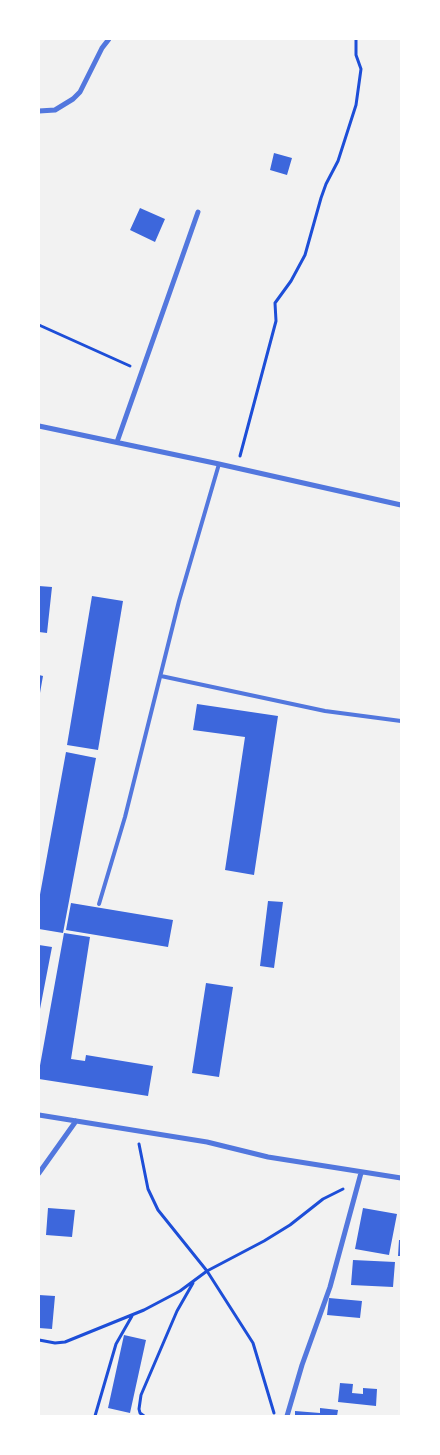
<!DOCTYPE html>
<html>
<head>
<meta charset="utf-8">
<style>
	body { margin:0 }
	#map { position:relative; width:440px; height:1455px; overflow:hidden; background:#f2f2f2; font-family:Karla,sans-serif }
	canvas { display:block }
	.frame { position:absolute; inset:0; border:40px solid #fff; pointer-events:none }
</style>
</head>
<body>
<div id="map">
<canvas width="440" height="1455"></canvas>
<div class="frame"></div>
</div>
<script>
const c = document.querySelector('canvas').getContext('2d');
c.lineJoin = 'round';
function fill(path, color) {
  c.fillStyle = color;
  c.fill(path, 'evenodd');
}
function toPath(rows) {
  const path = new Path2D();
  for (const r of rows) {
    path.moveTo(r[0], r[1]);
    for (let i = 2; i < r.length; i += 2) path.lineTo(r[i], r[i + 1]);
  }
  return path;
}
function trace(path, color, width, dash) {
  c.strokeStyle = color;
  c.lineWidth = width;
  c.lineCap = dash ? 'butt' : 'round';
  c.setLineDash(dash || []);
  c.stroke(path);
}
const building = toPath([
	[274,153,292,158,287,175,270,170],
	[140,208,165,219,155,242,130,230],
	[39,586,52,587,47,633,39,632],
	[92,596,123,601,98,750,67,745],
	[39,675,43,676,40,693,39,693],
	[197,704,278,716,254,875,225,870,245,737,193,730],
	[66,752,96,758,63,933,39,929,39,900],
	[268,901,283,902,274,968,260,966],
	[71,903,173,920,168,947,66,930],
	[64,933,90,937,71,1059,85,1061,86,1055,153,1066,148,1096,39,1079,39,1071],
	[39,945,52,947,40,1009,39,1009],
	[206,983,233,987,219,1077,192,1073],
	[48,1208,75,1210,72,1237,46,1235],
	[363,1208,397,1214,389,1255,355,1249],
	[399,1240,401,1240,401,1256,398,1256],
	[353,1260,395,1262,393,1287,351,1285],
	[39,1295,55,1296,52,1329,39,1328],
	[329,1298,362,1301,360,1318,327,1315],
	[124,1335,146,1340,130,1413,108,1408],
	[340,1383,353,1384,352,1393,363,1394,363,1388,377,1389,376,1406,338,1402],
	[320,1408,338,1410,337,1416,295,1416,295,1411,320,1413]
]);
const path = toPath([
	[39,325,130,366],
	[240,456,276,321,275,303,291,281,305,255,321,198,326,184,338,161,356,105,361,69,356,55,356,39],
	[139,1144,148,1189,158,1210,207,1271,253,1343,274,1413],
	[39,1340,55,1343,65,1342,144,1310,180,1291,207,1271,264,1241,290,1225,323,1199,343,1189],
	[95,1416,116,1344,132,1316],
	[144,1416,140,1413,139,1409,141,1395,177,1311,193,1283]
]);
const service = toPath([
	[161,676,325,711,401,721],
	[99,904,125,817,179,601,219,464]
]);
const minor = toPath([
	[39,111,55,110,73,99,80,92,102,48,109,39],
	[39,426,219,464,401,505],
	[117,442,198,212],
	[39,1115,207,1142,268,1157,401,1178],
	[39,1173,76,1121],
	[287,1416,302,1365,330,1287,361,1173]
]);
fill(building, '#3d67dc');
trace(path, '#1d4ed8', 3);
trace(service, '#5277de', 4);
trace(minor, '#5277de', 5);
</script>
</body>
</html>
